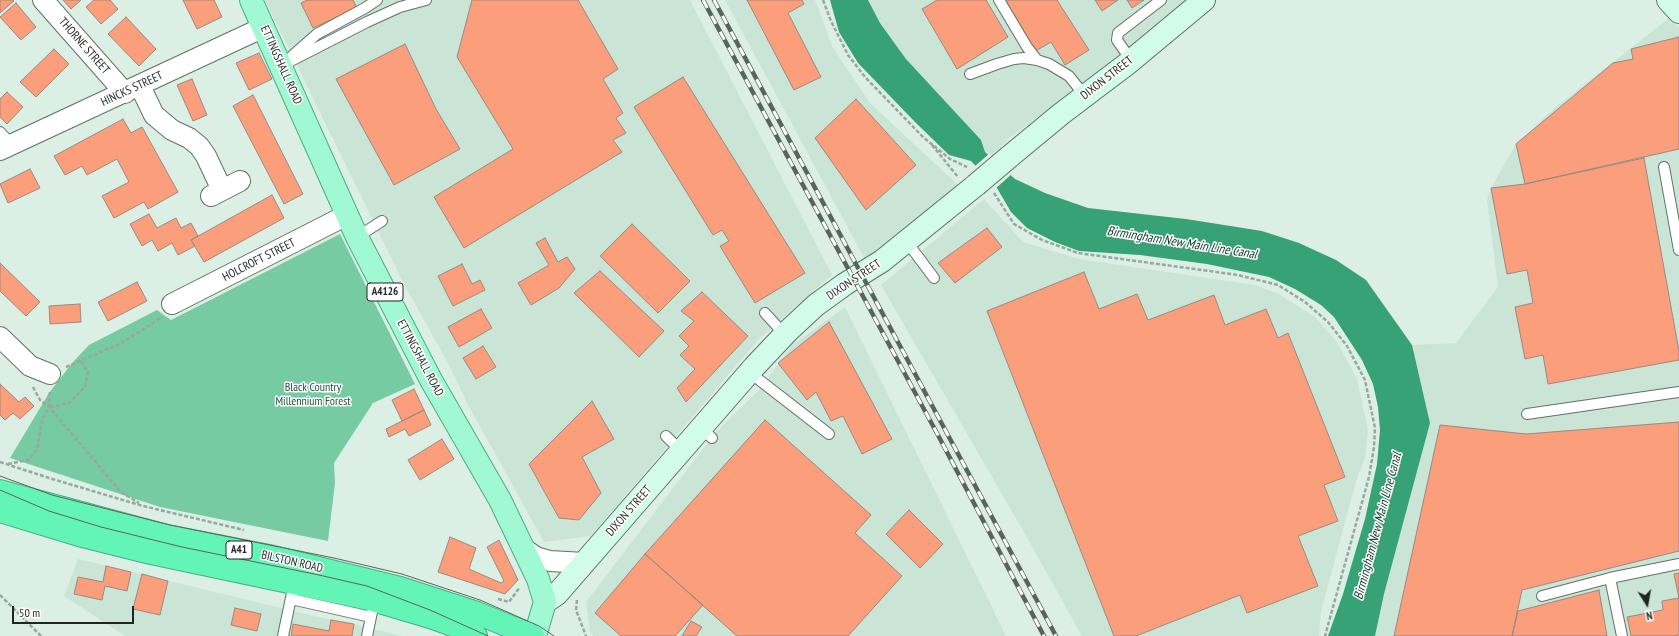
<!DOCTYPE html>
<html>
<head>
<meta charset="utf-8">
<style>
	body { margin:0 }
	#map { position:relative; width:1679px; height:636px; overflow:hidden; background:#dcefe5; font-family:"PT Sans Narrow",sans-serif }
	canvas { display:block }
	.north { position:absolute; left:1627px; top:584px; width:40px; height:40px; -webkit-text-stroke:3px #fff; paint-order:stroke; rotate:169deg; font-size:11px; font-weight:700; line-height:16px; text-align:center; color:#1f2622 }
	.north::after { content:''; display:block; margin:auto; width:14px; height:18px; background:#1f2622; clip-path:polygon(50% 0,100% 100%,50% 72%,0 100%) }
	.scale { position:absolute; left:12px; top:606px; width:122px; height:18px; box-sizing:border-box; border:2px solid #1f2622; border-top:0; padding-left:5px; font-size:12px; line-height:14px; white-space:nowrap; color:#1f2622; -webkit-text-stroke:3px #fff; paint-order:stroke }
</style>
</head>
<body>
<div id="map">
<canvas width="1679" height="636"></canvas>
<div class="north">N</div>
<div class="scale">50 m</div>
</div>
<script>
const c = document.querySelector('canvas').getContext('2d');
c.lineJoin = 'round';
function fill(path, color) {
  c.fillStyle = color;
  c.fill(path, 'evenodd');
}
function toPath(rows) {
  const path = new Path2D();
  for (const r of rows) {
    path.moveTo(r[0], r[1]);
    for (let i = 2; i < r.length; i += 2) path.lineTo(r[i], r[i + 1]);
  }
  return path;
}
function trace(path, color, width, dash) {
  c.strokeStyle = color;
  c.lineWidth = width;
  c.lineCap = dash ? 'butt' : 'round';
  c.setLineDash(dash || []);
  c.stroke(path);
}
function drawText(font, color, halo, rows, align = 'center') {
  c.font = font + ' "PT Sans Narrow",sans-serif';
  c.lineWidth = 3;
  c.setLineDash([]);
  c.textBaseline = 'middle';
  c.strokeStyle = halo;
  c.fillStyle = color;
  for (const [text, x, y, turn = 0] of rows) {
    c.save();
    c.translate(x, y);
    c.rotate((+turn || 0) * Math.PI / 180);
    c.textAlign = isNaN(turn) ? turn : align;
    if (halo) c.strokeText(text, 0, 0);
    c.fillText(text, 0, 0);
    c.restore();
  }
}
const built = toPath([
	[265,0,690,0,832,275,759,339,591,536,544,542,467,403,448,363,405,286],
	[725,0,815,0,833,48,870,103,958,185,867,263],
	[868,0,1192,0,1077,89,1009,138,992,155,985,152,981,140,906,59,880,23],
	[1669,18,1679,28,1679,636,1375,636,1384,594,1430,423,1412,345,1456,343,1498,287,1487,200,1491,188,1516,144,1556,107],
	[984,199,1023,242,1079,259,1255,285,1279,294,1315,317,1337,342,1357,379,1368,430,1365,458,1357,478,1321,611,1319,636,1082,636,1025,534,881,285],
	[845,307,1006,636,594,636,590,633,586,602,716,432,760,389,791,346],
	[78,559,331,620,354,624,402,636,125,636,64,596]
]);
const green = toPath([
	[340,234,415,384,373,403,334,463,335,483,328,541,160,507,10,458,49,393,73,362,89,345,157,310,171,320]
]);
const water = toPath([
	[830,0,868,0,880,23,906,59,981,140,985,152,1015,179,1045,193,1088,208,1186,219,1262,231,1299,243,1336,260,1366,280,1412,345,1430,423,1384,594,1375,636,1328,636,1343,594,1365,519,1377,464,1380,430,1378,407,1373,384,1362,360,1334,317,1321,305,1295,289,1269,277,1207,264,1140,255,1079,251,1055,242,1027,228,1011,212,997,188,971,161,949,155,915,122,858,63,839,32]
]);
const pier = toPath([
	[990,153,1013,173,995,189,974,167]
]);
const building = toPath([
	[0,0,13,0,14,1,0,13,0,0],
	[63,0,81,0,71,9,63,0],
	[94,0,110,0,118,9,101,24,86,7,94,0],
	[183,0,214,0,222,17,197,29,183,0],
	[307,0,353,0,357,8,313,28,301,3,307,0],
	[472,0,578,0,618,69,603,79,623,113,616,118,626,133,613,140,622,152,617,155,464,248,434,197,513,149,457,57,472,0],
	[747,0,802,0,804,4,788,13,821,77,794,90,747,0],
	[937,0,986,0,1008,37,957,69,922,9,937,0],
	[1002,0,1057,0,1089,50,1065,65,1051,42,1034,52,1002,0],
	[1095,0,1118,0,1102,11,1095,0],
	[1127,0,1144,0,1132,8,1127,0],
	[16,3,36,27,21,40,0,17,16,3],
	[126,17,156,49,139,66,108,34,126,17],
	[1679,37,1679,149,1525,184,1516,144,1613,63,1633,59,1631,49,1679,37],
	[405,44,436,109,460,149,394,185,336,79,405,44],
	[54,49,69,64,36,97,20,82,54,49],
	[259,53,272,79,249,90,236,63,259,53],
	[683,77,805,273,755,303,720,246,729,241,722,230,713,235,634,107,683,77],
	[192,79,207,115,193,121,177,85,192,79],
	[7,92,23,107,7,124,0,117,0,99,7,92],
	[253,95,303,194,284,204,233,106,253,95],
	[856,99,916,165,866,210,815,138,856,99],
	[123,119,131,133,142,127,178,192,148,209,144,202,114,218,102,196,129,182,117,159,87,175,82,166,65,175,54,156,123,119],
	[1644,158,1679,351,1679,360,1548,384,1543,355,1525,359,1515,307,1533,303,1527,270,1507,274,1491,188,1525,184,1644,158],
	[30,169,40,188,8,203,0,184,30,169],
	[272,195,284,218,204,262,191,240,272,195],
	[149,214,157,228,176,218,181,228,191,223,198,236,191,240,195,246,178,255,172,243,158,251,152,240,142,246,130,224,149,214],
	[632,224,690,281,658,313,600,256,632,224],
	[987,228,1002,247,955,283,938,263,987,228],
	[545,238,558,262,567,257,575,269,559,288,531,305,518,283,549,265,536,243,545,238],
	[0,263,40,302,26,316,0,291,0,263],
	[462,264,472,284,480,280,485,290,453,306,438,276,462,264],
	[600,271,664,331,639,357,574,293,600,271],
	[1084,272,1099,309,1137,294,1148,320,1214,295,1225,325,1266,309,1278,338,1288,333,1345,477,1324,485,1338,521,1298,536,1318,586,1247,613,1240,595,1136,636,1114,636,987,311,1084,272],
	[137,282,147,301,108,321,98,302,137,282],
	[702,292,748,336,686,402,677,388,695,369,680,355,689,346,679,336,694,321,681,311,702,292],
	[80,304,81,322,50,324,49,306,80,304],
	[481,309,492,328,459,347,448,327,481,309],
	[829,322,892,439,862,454,843,416,831,421,816,392,807,400,778,363,829,322],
	[483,346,496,367,476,379,463,358,483,346],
	[0,384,19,402,25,397,34,406,20,419,13,413,5,420,0,415,0,384],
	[414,389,424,410,402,421,392,400,414,389],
	[592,401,614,439,582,457,601,493,579,520,559,518,529,464,592,401],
	[424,410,431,425,409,436,405,429,389,437,386,429,424,410],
	[765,420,871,515,855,533,902,576,848,636,737,636,645,554,765,420],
	[1679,422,1679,551,1522,590,1512,636,1394,636,1440,425,1526,434,1679,422],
	[442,439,454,459,420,480,408,460,442,439],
	[909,510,943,544,920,568,886,534,909,510],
	[450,537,476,548,469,569,501,583,504,581,487,547,499,540,518,580,505,594,438,572,450,537],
	[645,554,703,605,675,636,621,636,595,613,645,554],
	[106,566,131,572,127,591,105,586,102,600,74,594,78,577,103,582,106,566],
	[1679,573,1679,635,1672,636,1631,636,1627,617,1663,610,1662,601,1679,598,1674,574,1679,573],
	[142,574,168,581,160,615,133,609,142,574],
	[1599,590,1607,636,1512,636,1518,611,1599,590],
	[235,608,261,614,257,631,231,625,235,608],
	[331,620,354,624,352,636,291,636,293,624,329,631,331,620],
	[691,621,702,627,696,636,682,636,691,621]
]);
const path = toPath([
	[823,0,831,21,848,55,865,77,923,137,950,159,967,167],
	[932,145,958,177],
	[994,193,1014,224,1042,240,1078,253,1238,275,1278,285,1305,302,1328,322,1347,346,1365,380,1375,428,1374,447,1369,477,1325,636],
	[66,367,122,343,162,317],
	[33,387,40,400,49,407,121,492,139,503],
	[50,407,69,403,85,387,88,372,81,361],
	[0,462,49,478,143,506,244,530],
	[8,464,28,460,37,450,42,420,49,407,50,392],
	[0,595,41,636],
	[498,599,509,602,520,587],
	[577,600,576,610,586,636]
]);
const lane = toPath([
	[999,0,1027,47,1037,60],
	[292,56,317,34,365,8,377,0],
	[1131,60,1117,40,1118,33,1161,0],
	[281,66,367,22,400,7,426,0],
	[970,74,997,64,1014,59,1024,58,1037,60,1049,64,1069,76,1085,96],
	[0,132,12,145],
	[1664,167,1679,250],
	[357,237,382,221],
	[907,242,934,278],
	[765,313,785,335],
	[749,372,829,434],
	[1527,414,1679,392],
	[701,428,712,438],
	[666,436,681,451],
	[1610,578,1622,636],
	[1542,596,1610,578,1679,564],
	[291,599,371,617],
	[283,636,292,593],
	[367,636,372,612]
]);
const street = toPath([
	[43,0,125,93],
	[140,86,154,115,172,130,189,138,199,146,206,156,222,190],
	[0,150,264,27],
	[211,196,240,181],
	[172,304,347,215],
	[0,337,30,366,50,374],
	[524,549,536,557,550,561,584,563]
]);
const secondary = toPath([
	[1668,0,1679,12],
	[1009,157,1061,114,1127,64,1204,0],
	[545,602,557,594,754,367,788,331,816,305,845,284,882,261,976,185]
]);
const primary = toPath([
	[251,0,357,237,431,380,500,500,538,579,545,602,535,636]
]);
const highway = toPath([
	[0,491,167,536,269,556,400,588,477,613,533,636],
	[0,511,79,535,151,553,369,599,430,617,461,628,476,636]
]);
const tram = toPath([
	[0,476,52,495,170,525,334,558,402,574,480,600,539,626,554,636],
	[0,490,49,511,101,527,182,547,319,575,367,586,430,610,488,636]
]);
const rail = toPath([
	[703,0,939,437,1044,636],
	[714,0,1056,636]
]);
const secondaryBridge = toPath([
	[976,185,1009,157]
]);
const shields = [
	[385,292,36],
	[239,550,26]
];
const shieldNames = [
	["A4126",385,292],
	["A41",239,550]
];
const streetNames = [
	["THORNE STREET",84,46,49],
	["ETTINGSHALL ROAD",281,65,66],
	["DIXON STREET",1107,78,-38],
	["HINCKS STREET",132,89,-25],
	["HOLCROFT STREET",259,260,-27],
	["DIXON STREET",854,280,-34],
	["ETTINGSHALL ROAD",420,358,62],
	["DIXON STREET",629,511,-49],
	["BILSTON ROAD",292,562,13]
];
const parkNames = [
	["Black Country",313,388],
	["Millennium Forest",313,402]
];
const waterNames = [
	["Birmingham New Main Line Canal",1182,243,9],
	["Birmingham New Main Line Canal",1378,526,-75]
];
fill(built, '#cae5d6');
fill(green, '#77cba2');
fill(water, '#37a275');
fill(pier, '#dcefe5');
fill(building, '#fa9e7c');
trace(building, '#9b8982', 1);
trace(lane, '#607168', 12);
trace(street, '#607168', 22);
trace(secondary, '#607168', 24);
trace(primary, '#4bad82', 24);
trace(highway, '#4bad82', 24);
trace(path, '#98a79f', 2.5, [4, 2]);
trace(lane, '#fff', 10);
trace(street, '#fff', 20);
trace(secondary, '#d0fce9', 22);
trace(primary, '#a1f9d3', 22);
trace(highway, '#62f5b5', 22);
trace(tram, '#59645e', 1);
trace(rail, '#59645e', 4.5);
trace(rail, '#fff', 3, [9]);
trace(secondaryBridge, '#607168', 24, []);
trace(secondaryBridge, '#d0fce9', 22);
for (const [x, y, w] of shields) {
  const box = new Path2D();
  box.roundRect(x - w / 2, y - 9, w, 18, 3);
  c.fillStyle = '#fff';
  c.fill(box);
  trace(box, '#1f2622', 1);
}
drawText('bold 11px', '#1f2622', null, shieldNames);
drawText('12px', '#1f2622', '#fff', streetNames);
drawText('12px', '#244f3b', '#fff', parkNames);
drawText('italic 13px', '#0b3926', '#fff', waterNames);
</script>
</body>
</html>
